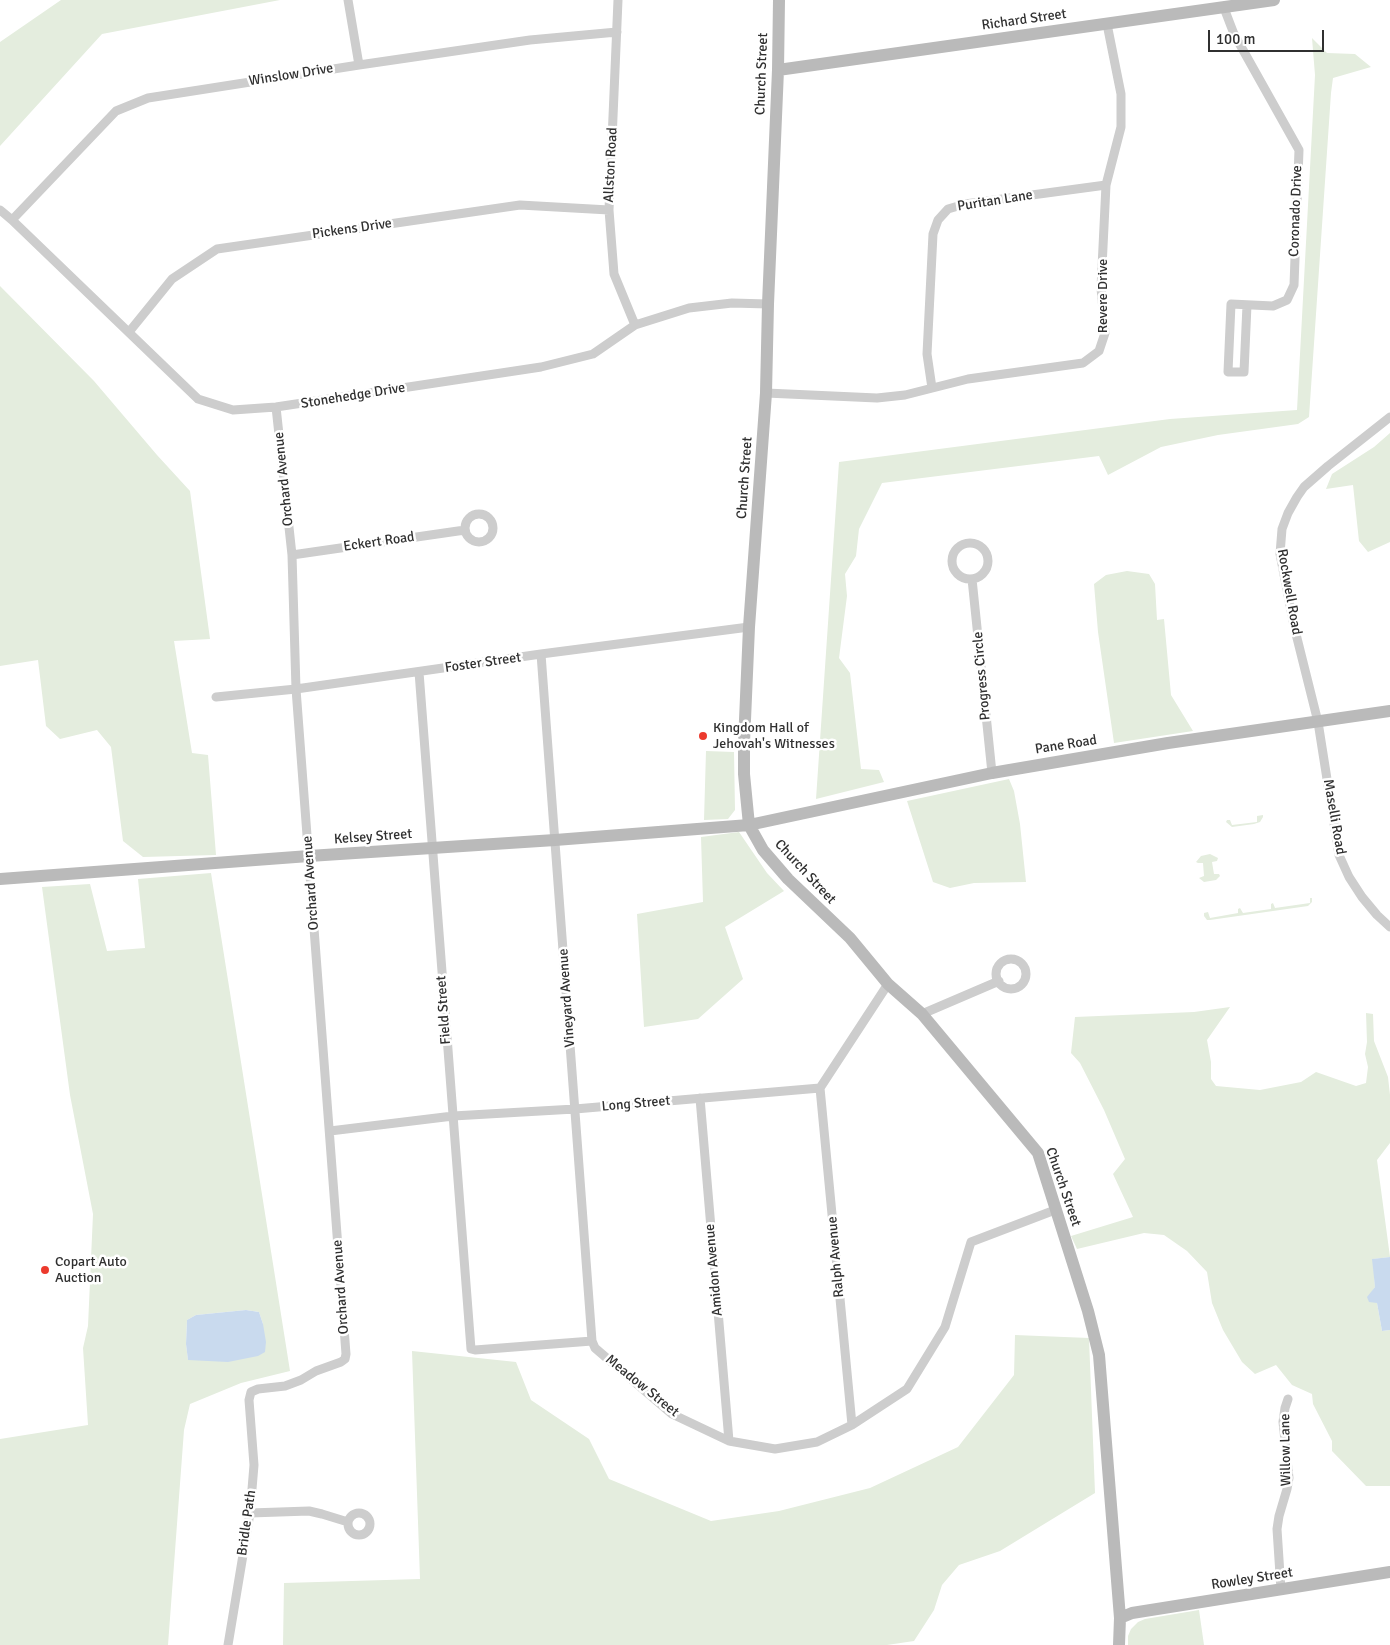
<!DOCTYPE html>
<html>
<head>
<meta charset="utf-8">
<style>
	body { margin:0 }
	#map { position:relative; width:1390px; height:1645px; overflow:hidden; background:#fff; font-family:Signika,sans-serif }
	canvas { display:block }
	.scale { position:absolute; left:1208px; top:30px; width:116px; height:22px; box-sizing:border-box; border:2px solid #303030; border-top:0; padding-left:6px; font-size:15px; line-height:18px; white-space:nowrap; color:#303030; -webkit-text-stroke:4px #fff; paint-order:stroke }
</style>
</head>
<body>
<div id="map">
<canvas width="1390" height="1645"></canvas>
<div class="scale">100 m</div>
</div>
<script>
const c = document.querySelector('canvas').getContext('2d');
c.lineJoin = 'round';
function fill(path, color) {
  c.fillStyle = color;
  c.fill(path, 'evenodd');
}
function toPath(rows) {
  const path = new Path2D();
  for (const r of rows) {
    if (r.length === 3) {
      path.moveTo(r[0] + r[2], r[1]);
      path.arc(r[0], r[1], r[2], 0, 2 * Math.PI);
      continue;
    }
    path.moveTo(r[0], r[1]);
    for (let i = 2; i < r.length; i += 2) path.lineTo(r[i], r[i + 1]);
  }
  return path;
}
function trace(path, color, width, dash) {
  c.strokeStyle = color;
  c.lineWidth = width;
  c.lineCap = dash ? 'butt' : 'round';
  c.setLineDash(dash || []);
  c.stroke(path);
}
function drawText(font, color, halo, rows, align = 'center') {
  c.font = font + ' Signika,sans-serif';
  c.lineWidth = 5;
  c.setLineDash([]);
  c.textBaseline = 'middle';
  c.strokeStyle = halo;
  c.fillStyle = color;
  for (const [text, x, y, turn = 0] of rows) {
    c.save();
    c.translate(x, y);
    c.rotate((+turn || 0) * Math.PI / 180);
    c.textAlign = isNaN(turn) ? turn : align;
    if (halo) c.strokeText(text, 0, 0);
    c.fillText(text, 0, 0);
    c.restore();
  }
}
const green = toPath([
	[61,0,280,0,102,34,0,146,0,42],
	[1312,38,1327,53,1355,54,1371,67,1333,78,1331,93,1309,417,1298,424,1218,435,1161,447,1108,475,1099,456,882,483,859,529,856,556,845,574,847,596,839,658,850,673,861,769,879,770,884,782,816,799,839,462,1170,419,1297,410,1315,75],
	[0,286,94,381,157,455,190,491,210,639,174,641,192,753,208,755,216,855,143,857,123,841,111,747,97,730,60,739,46,726,38,660,0,666],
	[1390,433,1390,542,1368,552,1359,541,1353,485,1326,489,1332,474,1374,447],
	[1127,571,1149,574,1155,584,1157,620,1164,619,1171,695,1193,731,1114,743,1098,632,1094,584,1106,575],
	[706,751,734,752,735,810,728,819,704,820],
	[1009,779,1014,791,1020,824,1026,882,974,883,950,888,933,882,907,801],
	[1263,815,1263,817,1260,822,1254,824,1232,827,1226,822,1227,820,1230,820,1232,825,1257,822,1257,816],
	[739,832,767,873,784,891,725,927,743,979,698,1019,644,1027,637,914,703,902,701,837],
	[1210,854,1218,858,1217,861,1212,862,1214,874,1219,874,1220,876,1216,880,1204,882,1199,878,1204,876,1203,863,1198,863,1196,862,1201,856],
	[211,873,290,1371,241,1383,190,1404,184,1430,168,1645,0,1645,0,1439,88,1425,83,1348,88,1326,93,1214,70,1095,42,887,90,884,107,951,145,948,138,879],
	[246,1310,259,1312,263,1324,188,1360,186,1344,187,1320,196,1315],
	[1310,898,1312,898,1312,902,1308,906,1210,920,1207,920,1204,916,1204,913,1208,912,1210,918,1238,913,1238,909,1240,908,1243,913,1271,909,1271,904,1273,903,1275,908,1310,903],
	[1230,1007,1207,1040,1211,1062,1211,1079,1216,1086,1260,1090,1301,1082,1316,1072,1356,1086,1366,1083,1368,1067,1365,1054,1367,1042,1366,1013,1373,1014,1374,1041,1388,1077,1390,1095,1390,1143,1377,1160,1390,1257,1373,1259,1375,1287,1371,1293,1377,1303,1382,1331,1390,1330,1390,1486,1366,1486,1332,1451,1332,1441,1313,1404,1312,1394,1292,1385,1276,1365,1255,1374,1242,1362,1223,1330,1212,1303,1207,1272,1187,1251,1164,1235,1144,1233,1077,1249,1071,1236,1133,1217,1113,1174,1125,1159,1104,1110,1080,1063,1071,1053,1075,1017,1194,1012],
	[1015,1335,1089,1338,1095,1493,1000,1551,959,1565,942,1585,934,1610,914,1641,887,1645,283,1645,284,1583,420,1579,412,1351,516,1362,531,1400,589,1439,609,1479,711,1521,779,1511,870,1488,958,1447,1014,1375],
	[1199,1610,1204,1645,1128,1645,1128,1636,1131,1629,1138,1622,1145,1619]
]);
const water = toPath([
	[1390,1257,1390,1330,1382,1331,1377,1303,1369,1302,1367,1297,1375,1287,1372,1259],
	[246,1310,259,1312,263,1324,266,1342,265,1352,258,1356,228,1362,188,1360,186,1344,187,1320,196,1315]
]);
const street = toPath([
	[348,0,359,65],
	[618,0,609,210,614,274,635,325],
	[1224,8,1234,34,1299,150,1294,285,1287,300,1273,306,1231,304,1228,372,1244,372,1247,305],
	[0,210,12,220,198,399,233,410,276,407,541,367,593,354,635,325,689,308,732,303,768,304],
	[12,220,116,111,148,98,359,65,530,40,617,32],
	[129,332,172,279,217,249,520,205,609,210],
	[932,388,927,354,933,234,938,220,948,209,965,204,1106,185],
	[766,393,877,398,905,395,968,379,1083,363,1099,351,1105,333,1101,288,1106,185,1121,127,1121,94,1107,24],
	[1390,417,1328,466,1304,487,1297,497,1288,513,1282,529,1280,554,1294,626,1318,722,1339,855,1349,877,1362,897,1377,915,1390,927],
	[479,528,14],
	[970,561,18],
	[292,555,465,530],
	[972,579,992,773],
	[541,654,592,1341],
	[419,672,471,1349,475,1350,592,1341,595,1348,672,1414,729,1441,775,1449,817,1442,852,1425,907,1389,945,1327,971,1242,1055,1210],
	[216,697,296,689,541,654,749,627],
	[1011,974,15],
	[922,1014,999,981],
	[820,1088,852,1425],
	[700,1098,729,1441],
	[330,1131,453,1116,575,1109,820,1088,888,984],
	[359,1524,11],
	[250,1513,309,1511,322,1514,348,1522],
	[1281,1590,1277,1529,1279,1516,1287,1489,1289,1478,1283,1422,1285,1408,1288,1399],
	[228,1645,250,1513,254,1465,249,1400,251,1392,258,1389,285,1386,301,1380,316,1371,341,1362,345,1359,346,1354,296,689,292,555,276,407]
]);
const secondary = toPath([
	[779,0,778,70,768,304,766,393,749,627,744,743,744,774,749,825,763,850,788,879,850,938,888,984,922,1014,1038,1153,1088,1311,1099,1355,1120,1618,1119,1645],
	[778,70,1274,0],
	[0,879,309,856,555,840,749,825,992,773,1168,743,1390,711],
	[1120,1618,1132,1613,1390,1572]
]);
const markers = [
	[703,736,5,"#ec3a2d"],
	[45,1270,5,"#ec3a2d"]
];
const streetNames = [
	["Richard Street",1024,20,-8],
	["Church Street",762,74,-88],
	["Winslow Drive",291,75,-9],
	["Allston Road",611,165,-87],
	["Puritan Lane",995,201,-9],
	["Coronado Drive",1296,211,-88],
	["Pickens Drive",352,229,-8],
	["Revere Drive",1103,296,-90],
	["Stonehedge Drive",353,396,-9],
	["Church Street",745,478,-86],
	["Orchard Avenue",284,479,-96],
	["Eckert Road",379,542,-8],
	["Rockwell Road",1289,592,80],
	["Foster Street",483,663,-8],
	["Progress Circle",982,676,-95],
	["Pane Road",1066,745,-9],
	["Maselli Road",1334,817,80],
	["Kelsey Street",373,837,-4],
	["Church Street",805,872,47],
	["Orchard Avenue",311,883,-94],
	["Vineyard Avenue",567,998,-94],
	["Field Street",444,1010,-94],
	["Long Street",636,1104,-5],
	["Church Street",1063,1187,71],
	["Ralph Avenue",836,1257,-95],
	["Amidon Avenue",714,1270,-95],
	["Orchard Avenue",341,1287,-94],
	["Meadow Street",642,1386,39],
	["Willow Lane",1286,1450,-91],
	["Bridle Path",247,1523,-82],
	["Rowley Street",1252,1579,-9]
];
const poiNames = [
	["Kingdom Hall of",713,728],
	["Jehovah's Witnesses",713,744],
	["Copart Auto",55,1262],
	["Auction",55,1278]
];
fill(green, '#e4edde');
fill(water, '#c9daee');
trace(street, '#cdcdcd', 9);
trace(secondary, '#bababa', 12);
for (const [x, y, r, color] of markers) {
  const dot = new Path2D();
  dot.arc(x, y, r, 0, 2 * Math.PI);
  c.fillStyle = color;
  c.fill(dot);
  trace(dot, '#fff', 2);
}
drawText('14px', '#303030', '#fff', streetNames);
drawText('14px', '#303030', '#fff', poiNames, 'left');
</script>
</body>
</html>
